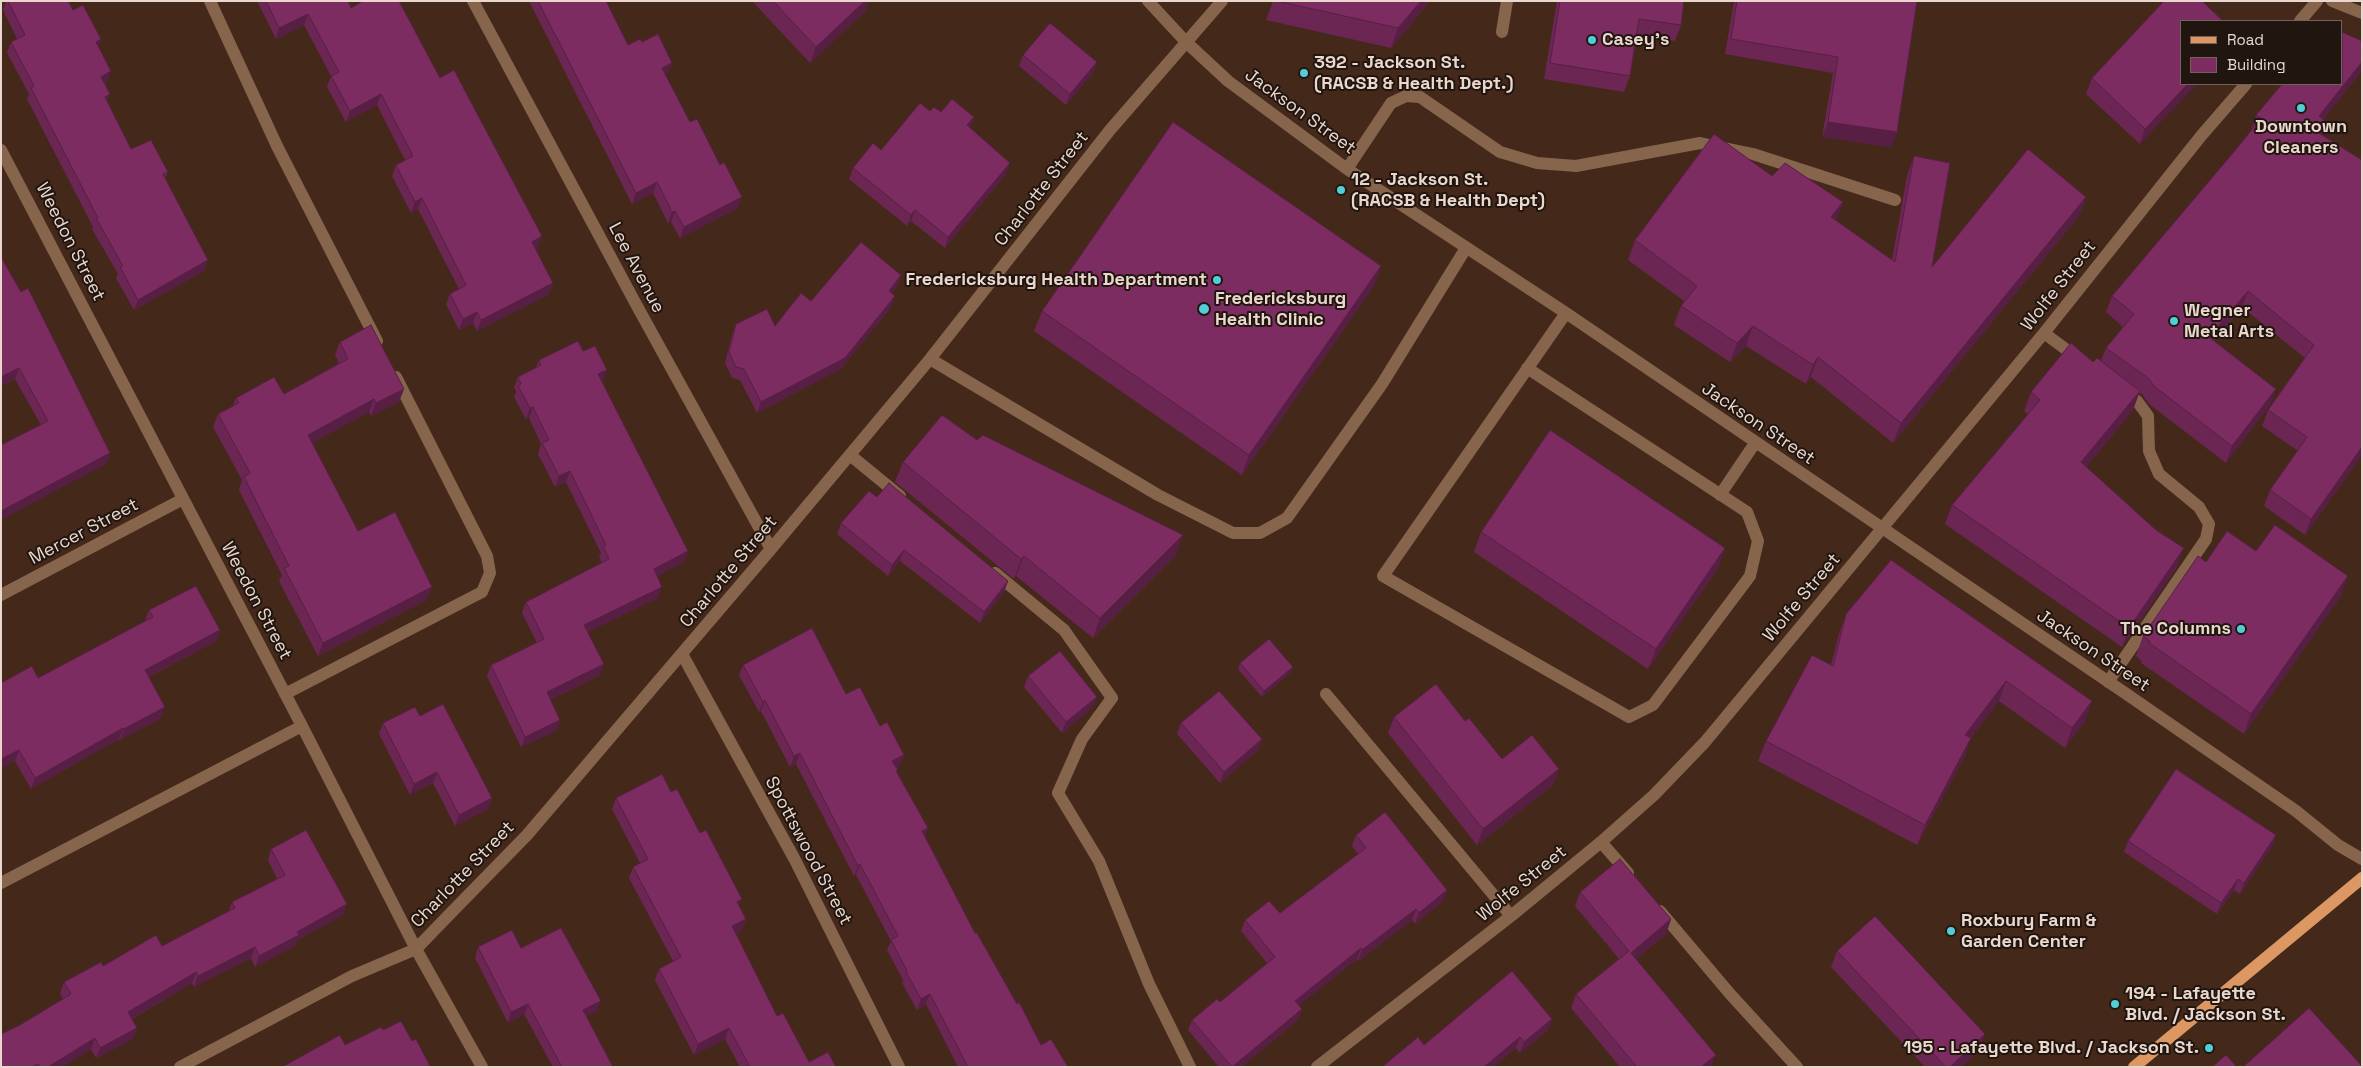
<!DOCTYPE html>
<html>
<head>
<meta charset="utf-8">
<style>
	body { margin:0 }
	#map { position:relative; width:2363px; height:1068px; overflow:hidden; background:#44291a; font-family:"Space Grotesk",sans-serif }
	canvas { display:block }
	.frame { position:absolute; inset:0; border:2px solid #ead8cf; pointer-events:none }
	.legend { position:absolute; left:2180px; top:20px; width:162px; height:65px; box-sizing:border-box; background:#21150f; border:1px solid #71635c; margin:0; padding:6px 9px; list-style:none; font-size:15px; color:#ead8cf }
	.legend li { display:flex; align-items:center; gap:10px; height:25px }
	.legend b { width:25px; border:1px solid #71635c }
</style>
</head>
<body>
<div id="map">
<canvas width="2363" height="1068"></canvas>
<div class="frame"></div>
<ul class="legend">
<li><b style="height:6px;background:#dd9763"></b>Road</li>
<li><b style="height:14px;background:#7c2c61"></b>Building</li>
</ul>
</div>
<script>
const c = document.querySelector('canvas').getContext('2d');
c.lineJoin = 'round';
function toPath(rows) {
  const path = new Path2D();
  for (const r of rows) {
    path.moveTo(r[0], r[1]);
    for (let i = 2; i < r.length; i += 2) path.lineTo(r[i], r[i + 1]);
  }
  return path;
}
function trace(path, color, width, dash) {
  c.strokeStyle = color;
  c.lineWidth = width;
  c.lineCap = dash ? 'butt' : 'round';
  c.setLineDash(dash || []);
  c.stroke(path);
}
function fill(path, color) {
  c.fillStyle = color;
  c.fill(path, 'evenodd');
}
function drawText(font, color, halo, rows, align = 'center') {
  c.font = font + ' "Space Grotesk",sans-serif';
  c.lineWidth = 4;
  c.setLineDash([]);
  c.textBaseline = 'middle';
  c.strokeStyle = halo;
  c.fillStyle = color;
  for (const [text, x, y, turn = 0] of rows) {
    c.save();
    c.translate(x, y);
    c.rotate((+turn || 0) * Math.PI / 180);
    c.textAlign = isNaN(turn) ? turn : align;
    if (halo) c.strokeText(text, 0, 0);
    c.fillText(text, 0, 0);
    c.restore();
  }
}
const minor = toPath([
	[210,1,277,146,377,341],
	[473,1,637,306,771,549],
	[1148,1,1186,42,1228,81,1347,169,1566,313,2125,693,2296,811,2338,845,2362,859],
	[2332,1,2362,13],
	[2300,21,2317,1],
	[1502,32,1507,1],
	[1,150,302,726,416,949,482,1067],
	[1347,169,1391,103,1406,96,1420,97,1500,152,1537,163,1576,166,1700,143,1753,154,1895,200],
	[2044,333,2079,359],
	[930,359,1158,495,1233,533,1260,533,1287,518,1382,384,1466,248],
	[1527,368,1747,512,1758,541,1750,576,1653,705,1629,717,1383,576,1566,313],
	[850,455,900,496],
	[1720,495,1755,443],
	[995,573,1064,630,1112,698,1082,739,1058,793,1099,861,1149,984,1190,1067],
	[1,595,183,499],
	[682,654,795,860,899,1067],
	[2108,682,2206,539,2209,524,2199,507,2159,474,2149,451,2148,416,2137,401,2124,392],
	[285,694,482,592,490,573,487,556,396,377],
	[1326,694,1511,916],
	[1601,842,1628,873],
	[1,883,302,726],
	[1660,911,1731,995,1797,1067],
	[180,1067,352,976,416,949,444,920,527,835,771,549,930,359,1110,130,1222,1],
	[1317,1067,1511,916,1601,842,1654,795,1705,742,2044,333,2201,136,2246,84]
]);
const major = toPath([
	[2134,1067,2362,878]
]);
const wall = toPath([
	[6,1,68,1,73,10,101,39,98,46,107,82,104,84,107,102,131,149,168,172,165,178,204,271,134,310,116,278,118,274,92,229,93,227,27,99,29,94,7,53,11,42,17,39,3,10],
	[257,1,348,1,351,8,440,78,538,247,535,249,553,283,549,294,477,331,473,323,459,330,446,304,450,294,459,289,418,209,411,213,392,176,396,165,405,160,377,105,346,122,327,87,331,76,304,25,276,39],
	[529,1,606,1,628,45,642,42,668,73,665,75,690,122,738,208,680,238,671,222,668,223,653,193,632,204],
	[752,1,869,1,865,11,810,63],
	[1273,1,1430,1,1391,48,1266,20],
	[1557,1,1684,1,1681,25,1675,41,1637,35,1630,76,1624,92,1544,79],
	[1734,1,1917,1,1897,132,1891,147,1822,137,1833,73,1725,54],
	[1023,55,1093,73,1066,105,1019,66],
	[2092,78,2182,84,2140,144,2086,94],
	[930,111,941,112,974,117,970,127,1006,174,945,248,911,221,907,226,849,179,853,168,881,150],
	[2256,115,2323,120,2326,122,2321,135,2362,455,2305,535,2264,506,2270,490,2298,451,2262,426,2268,410,2305,358,2242,307,2214,341,2270,405,2226,463,2149,404,2142,394,2139,393,2133,410,2086,467,2177,567,2122,647,1945,524,1952,505,2028,414,2024,411,2031,392,2093,362,2101,361,2106,348,2123,327,2106,312,2112,296,2238,147,2251,131],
	[1914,156,1932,267,2086,197,2079,216,1893,443,1811,377,1806,384,1746,346,1730,362,1674,325,1681,306,1684,301,1628,260,1635,240,1836,221,1892,260,1907,176],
	[1,257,110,453,106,464,41,425,15,379,1,386],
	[1381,266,1374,286,1242,475,1034,331,1042,311],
	[901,275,897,286,892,293,891,307,841,369,757,413,740,380,732,378,725,363,732,335,736,324,775,326,811,301],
	[340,342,399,402,371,416,369,412,312,443,358,531,427,600,318,656,279,581,282,575,239,490,242,480,213,427,218,414,232,407,236,398,284,394,339,363,335,355],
	[583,351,603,381,602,381,684,562,657,576,658,598,588,632,600,675,550,700,560,720,556,731,521,747,487,676,491,665,537,643,522,613,526,602,602,563,599,557,601,553,566,482,555,487,538,454,541,444,529,418,526,419,514,397,516,392,514,387,518,377,536,367,539,360],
	[977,440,1176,555,1093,638,1016,576,1014,579,895,482,903,462],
	[877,497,1008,581,1004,592,980,623,900,561,888,576,837,534,841,523],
	[1481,532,1725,548,1718,568,1648,669,1474,552],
	[2256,551,2341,596,2244,734,2141,663,2142,661,2136,656,2143,636,2206,562],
	[1891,560,2085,721,2065,748,1999,701,1971,738,1964,758,1917,845,1758,761,1766,741,1831,665,1839,634,1846,614],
	[149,610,220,630,216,641,149,677,161,718,120,740,119,739,31,789,15,761,38,678,145,621],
	[1240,663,1291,672,1262,697,1238,669],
	[743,665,846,694,880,726,904,755,900,765,896,768,897,772,928,828,925,836,975,933,1041,1045,1068,1067,958,1067,926,1004,917,1010,902,983,903,980,887,950,891,941,856,875,854,876,796,764,790,767,761,711,759,712,739,675],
	[1028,676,1093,707,1062,733,1024,687],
	[420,716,492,798,488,809,455,826,433,783,410,795,379,734,383,723],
	[1394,717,1465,721,1502,759,1559,769,1553,785,1477,845,1388,733],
	[1181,723,1262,739,1258,750,1220,783,1177,734],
	[671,792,700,833,742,899,739,906,746,919,742,930,736,933,777,1016,809,1062,836,1067,740,1067,725,1039,694,1055,655,980,659,969,673,961,629,878,633,867,640,863,612,809,616,798],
	[1356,835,1443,901,1415,924,1412,920,1358,961,1357,959,1299,1005,1302,1009,1298,1020,1241,1067,1219,1067,1188,1030,1192,1020,1220,1002,1267,963,1241,931,1245,920,1280,913,1358,854,1352,846],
	[2276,835,2272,846,2240,894,2234,890,2217,914,2124,852,2128,841],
	[271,849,343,915,297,940,295,946,255,967,251,958,194,987,192,983,132,1019,137,1028,133,1039,96,1058,91,1049,62,1067,1,1067,20,1025,63,999,60,993,64,982,103,966,162,946,229,911,232,902,277,879,268,860],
	[1580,892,1671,919,1666,934,1636,959,1711,1067,1620,1067,1571,1008,1576,994,1619,959,1575,906],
	[478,947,521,948,597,1011,586,1016,613,1067,553,1067,524,1014,508,1023,475,958],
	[1837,951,1980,1050,1961,1067,1925,1067,1831,967],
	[1552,1019,1548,1030,1520,1053,1516,1048,1493,1067,1382,1067,1424,1045]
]);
const shadedWall = toPath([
	[865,1,869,1,865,11,810,63,816,47],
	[1421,1,1430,1,1391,48,1398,28],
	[308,14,304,25,276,39,279,28],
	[101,39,97,50,96,42],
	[1097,62,1093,73,1066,105,1070,94],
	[2362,62,2362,71,2313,133,2319,116],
	[672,63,668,73,658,79,662,68],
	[111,71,107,82,97,88,101,77],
	[2188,84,2197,84,2140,144,2145,129],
	[110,94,106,105,105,97],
	[381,94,377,105,346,122,350,111],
	[974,117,970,128,967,125],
	[1828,122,1897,132,1891,147,1822,137],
	[2326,122,2320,138,2317,132],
	[1010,163,1006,174,945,248,948,237],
	[657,182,653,193,632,204,636,193],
	[742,197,738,208,680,238,684,227],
	[2086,197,2079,216,1893,443,1901,423],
	[422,198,418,209,411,213,415,202],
	[1843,202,1836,222,1831,217],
	[915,210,911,221,907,226,911,215],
	[675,211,671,222,668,223,672,212],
	[542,236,538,247,528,253,532,242],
	[208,260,204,271,134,310,138,300],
	[1381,266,1374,286,1242,475,1249,455],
	[901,275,897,286,885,302,889,291],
	[553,283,549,294,477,331,481,320],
	[2248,291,2242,307,2203,353,2209,337],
	[895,296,891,307,841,369,757,413,761,402],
	[477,312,473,323,459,330,463,319],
	[1753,326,1746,346,1730,362,1737,343],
	[1818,357,1811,377,1806,384,1813,365],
	[19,368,15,379,1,386,1,377],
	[607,370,603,381,594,385,598,374],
	[404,389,399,402,371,416,376,403],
	[2276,389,2270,405,2226,463,2232,446],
	[2140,391,2133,410,2074,481,2081,462],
	[374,399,369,412,303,448,308,435],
	[533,407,529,418,526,419,530,408],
	[2362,447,2362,455,2305,535,2311,519],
	[110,453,106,464,1,520,1,511],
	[570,471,566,482,555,487,559,476],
	[1183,535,1176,555,1093,638,1100,618],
	[1725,548,1718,568,1648,669,1656,649],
	[2184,548,2177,567,2122,647,2129,628],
	[904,550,900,561,888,576,892,565],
	[688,551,684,562,650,580,654,569],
	[1024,556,1016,576,1014,579,1021,559],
	[2348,576,2341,596,2244,734,2251,714],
	[1008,581,1004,592,980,623,984,612],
	[432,587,427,600,318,656,323,643],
	[662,587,658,598,580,636,584,625],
	[220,630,216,641,141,681,145,670],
	[604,664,600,675,543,703,547,692],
	[1293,667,1291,672,1262,697,1264,691],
	[2006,681,1999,701,1971,738,1964,758,1917,845,1925,825,1965,735],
	[1097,697,1093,707,1062,733,1066,722],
	[765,700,761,711,759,712,763,702],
	[2092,701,2085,721,2065,748,2072,728],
	[165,707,161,718,120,740,124,729],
	[560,720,556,731,521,747,525,737],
	[123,728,119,739,31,789,35,778],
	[1262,739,1258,750,1220,783,1224,772],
	[19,750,15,761,1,768,1,759],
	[800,753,796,764,790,767,794,756],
	[904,755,900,765,889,771,892,761],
	[1559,769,1553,785,1477,845,1483,829],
	[437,772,433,783,410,795,414,784],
	[492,798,488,809,455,826,459,815],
	[928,828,924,839,922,831],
	[2276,835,2272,846,2240,894,2244,883],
	[860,864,856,875,854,876,858,866],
	[2238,879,2234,890,2217,914,2221,903],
	[1447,890,1443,901,1415,924,1419,913],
	[742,899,738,910,737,902],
	[347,904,343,915,297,940,295,946,255,967,259,956,297,932],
	[1416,909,1412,920,1358,961,1362,950],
	[746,919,742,930,728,936,732,926],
	[1671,919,1666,934,1626,967,1631,953],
	[255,947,251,958,194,987,198,976],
	[1361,948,1357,959,1291,1012,1295,1001],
	[196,972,192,983,124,1023,128,1012],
	[930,994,926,1004,917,1010,921,999],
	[601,1001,597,1011,579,1020,583,1010],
	[528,1004,524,1014,508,1023,511,1012],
	[1302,1009,1298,1020,1241,1067,1232,1067],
	[1552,1019,1548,1030,1520,1053,1524,1042],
	[137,1028,133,1039,96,1058,100,1048],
	[729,1028,725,1039,694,1055,698,1044],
	[1985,1034,1980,1050,1961,1067,1950,1067],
	[1520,1037,1516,1048,1493,1067,1484,1067],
	[95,1038,91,1049,62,1067,48,1067],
	[1716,1055,1711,1067,1701,1067]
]);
const building = toPath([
	[8,1,68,1,73,10,83,5,101,39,96,42,111,71,101,77,110,94,105,97,131,149,151,140,168,172,163,174,208,260,138,300,120,267,123,266,96,218,98,218,31,88,34,86,11,42,25,35,8,1],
	[266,1,348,1,351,8,363,1,399,1,440,78,454,70,542,236,532,242,553,283,481,320,477,312,463,319,450,294,466,285,422,198,415,202,396,165,413,156,381,94,350,111,331,76,339,72,308,14,279,28,266,1],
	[538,1,606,1,628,45,640,39,642,42,658,34,672,63,662,68,690,122,697,119,720,165,724,162,742,197,684,227,675,211,672,212,657,182,636,193,538,1],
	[773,1,865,1,816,47,773,1],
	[1277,1,1421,1,1398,28,1277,1],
	[1560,1,1684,1,1681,25,1639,19,1630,76,1550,63,1560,1],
	[1737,1,1917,1,1897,132,1828,122,1838,57,1731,39,1737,1],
	[2164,1,2202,1,2223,21,2182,21,2182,84,2188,84,2145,129,2092,78,2164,1],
	[1050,23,1097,62,1070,94,1023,55,1050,23],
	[2342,32,2362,41,2362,62,2319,116,2326,122,2317,132,2362,160,2362,447,2311,519,2270,490,2307,437,2268,410,2314,345,2248,291,2209,337,2276,389,2232,446,2155,387,2148,378,2106,348,2134,314,2112,296,2238,147,2261,118,2256,115,2282,84,2342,84,2342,32],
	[952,99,974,117,967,125,1010,163,948,237,915,210,911,215,853,168,873,143,881,150,920,103,930,111,934,107,941,112,952,99],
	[1173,122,1381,266,1249,455,1042,311,1173,122],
	[1714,134,1772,176,1785,163,1843,202,1831,217,1895,262,1914,156,1950,163,1932,267,2028,149,2086,197,1901,423,1818,357,1813,365,1753,326,1737,343,1681,306,1697,286,1635,240,1714,134],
	[861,242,901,275,889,291,895,296,845,358,761,402,744,369,736,367,729,352,736,324,767,309,775,326,801,293,811,301,861,242],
	[1,257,21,292,28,288,110,453,1,511,1,445,48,421,19,368,1,377,1,257],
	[371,325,404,389,376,403,374,399,308,435,358,531,395,512,432,587,323,643,284,568,289,566,244,477,250,473,218,414,239,403,236,398,274,377,284,394,348,359,340,342,371,325],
	[578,341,583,351,595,346,607,370,598,374,688,551,654,569,662,587,584,625,604,664,547,692,560,720,525,737,491,665,544,639,526,602,609,559,603,546,606,545,570,471,559,476,542,443,549,440,533,407,530,408,518,386,521,384,518,377,541,365,539,360,578,341],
	[2071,343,2093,362,2097,358,2140,391,2081,462,2156,530,2184,548,2129,628,1952,505,2040,400,2031,392,2071,343],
	[942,415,977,440,983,435,1183,535,1100,618,1024,556,1021,559,903,462,942,415],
	[1550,430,1725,548,1656,649,1481,532,1550,430],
	[889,483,1008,581,984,612,904,550,892,565,841,523,869,491,877,497,889,483],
	[2275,525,2348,576,2251,714,2149,643,2150,641,2143,636,2198,556,2206,562,2227,531,2256,551,2275,525],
	[1891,560,2092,701,2072,728,2006,681,1965,735,1971,738,1925,825,1766,741,1812,655,1833,666,1846,614,1891,560],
	[196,586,220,630,145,670,165,707,124,729,123,728,35,778,19,750,1,759,1,683,32,666,38,678,153,617,149,610,196,586],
	[812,628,846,694,860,687,880,726,887,722,904,755,892,761,898,770,896,771,928,828,922,831,975,933,977,933,1017,1004,1019,1002,1041,1045,1051,1039,1068,1067,968,1067,930,994,921,999,906,972,907,971,891,940,898,936,860,864,858,866,800,753,794,756,765,700,763,702,743,665,812,628],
	[1269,639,1293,667,1264,691,1240,663,1269,639],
	[1060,651,1097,697,1066,722,1028,676,1060,651],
	[1436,684,1465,721,1469,718,1502,759,1532,735,1559,769,1483,829,1394,717,1436,684],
	[1219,691,1262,739,1224,772,1181,723,1219,691],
	[443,704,492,798,459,815,437,772,414,784,383,723,415,707,420,716,443,704],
	[2176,769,2276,835,2244,883,2238,879,2221,903,2128,841,2176,769],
	[662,774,671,792,677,789,700,833,706,830,742,899,737,902,746,919,732,926,777,1016,783,1013,809,1062,828,1052,836,1067,750,1067,729,1028,698,1044,659,969,681,957,633,867,648,859,616,798,662,774],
	[1385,812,1447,890,1419,913,1416,909,1362,950,1361,948,1295,1001,1302,1009,1232,1067,1192,1020,1217,999,1220,1002,1275,957,1245,920,1269,901,1280,913,1366,848,1356,835,1385,812],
	[306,830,347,904,297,932,299,935,259,956,255,947,198,976,196,972,128,1012,137,1028,100,1048,95,1038,48,1067,40,1067,38,1064,32,1067,1,1067,1,1034,20,1025,71,994,64,982,101,962,103,966,156,935,162,946,235,908,232,902,285,875,271,849,306,830],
	[1620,859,1671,919,1631,953,1716,1055,1701,1067,1637,1067,1576,994,1629,951,1580,892,1620,859],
	[1875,916,1985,1034,1950,1067,1946,1067,1837,951,1875,916],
	[561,928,601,1001,583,1010,613,1067,562,1067,528,1004,511,1012,478,947,512,930,521,948,561,928],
	[1512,971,1552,1019,1524,1042,1520,1037,1484,1067,1382,1067,1418,1037,1424,1045,1512,971],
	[2309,1008,2361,1065,2359,1067,2243,1067,2309,1008],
	[401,1021,412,1041,416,1039,430,1066,429,1067,282,1067,340,1035,345,1045,381,1027,383,1030,401,1021],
	[2226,1055,2237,1067,2212,1067,2226,1055]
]);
const markers = [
	[1592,40,5,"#52ccd5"],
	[1304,73,5,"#52ccd5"],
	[2301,108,5,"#52ccd5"],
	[1341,190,5,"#52ccd5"],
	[1217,280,5,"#52ccd5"],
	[1204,309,6,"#52ccd5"],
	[2174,321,5,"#52ccd5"],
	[2241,629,5,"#52ccd5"],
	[1951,931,5,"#52ccd5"],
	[2115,1004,5,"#52ccd5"],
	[2209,1048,5,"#52ccd5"]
];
const poiNames = [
	["Casey’s",1602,40],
	["392 - Jackson St.",1314,63],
	["(RACSB & Health Dept.)",1314,84],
	["Downtown",2301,127,"center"],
	["Cleaners",2301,148,"center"],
	["12 - Jackson St.",1351,180],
	["(RACSB & Health Dept)",1351,201],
	["Fredericksburg Health Department",1207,280,"right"],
	["Fredericksburg",1215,299],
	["Health Clinic",1215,320],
	["Wegner",2184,311],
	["Metal Arts",2184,332],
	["The Columns",2231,629,"right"],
	["Roxbury Farm &",1961,921],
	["Garden Center",1961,942],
	["194 - Lafayette",2125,994],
	["Blvd. / Jackson St.",2125,1015],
	["195 - Lafayette Blvd. / Jackson St.",2199,1048,"right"]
];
const streetNames = [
	["Jackson Street",1300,112,36],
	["Charlotte Street",1042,189,-52],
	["Weedon Street",70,242,63],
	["Lee Avenue",636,268,62],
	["Wolfe Street",2059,286,-52],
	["Jackson Street",1758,424,34],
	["Mercer Street",84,532,-28],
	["Charlotte Street",729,572,-50],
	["Wolfe Street",1802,598,-50],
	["Weedon Street",256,601,62],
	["Jackson Street",2093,651,34],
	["Spottswood Street",808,851,62],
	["Charlotte Street",463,875,-46],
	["Wolfe Street",1522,884,-39]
];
trace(minor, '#87654c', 12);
trace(major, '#dd9763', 12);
fill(wall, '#6b2653');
fill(shadedWall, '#571f44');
fill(building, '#7c2c61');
trace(building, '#571f44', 1);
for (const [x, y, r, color] of markers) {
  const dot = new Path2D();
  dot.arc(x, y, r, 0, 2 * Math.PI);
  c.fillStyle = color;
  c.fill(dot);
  trace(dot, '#21150f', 2);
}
drawText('bold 18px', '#ead8cf', '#21150f', poiNames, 'left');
drawText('18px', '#ead8cf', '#21150f', streetNames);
</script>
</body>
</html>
